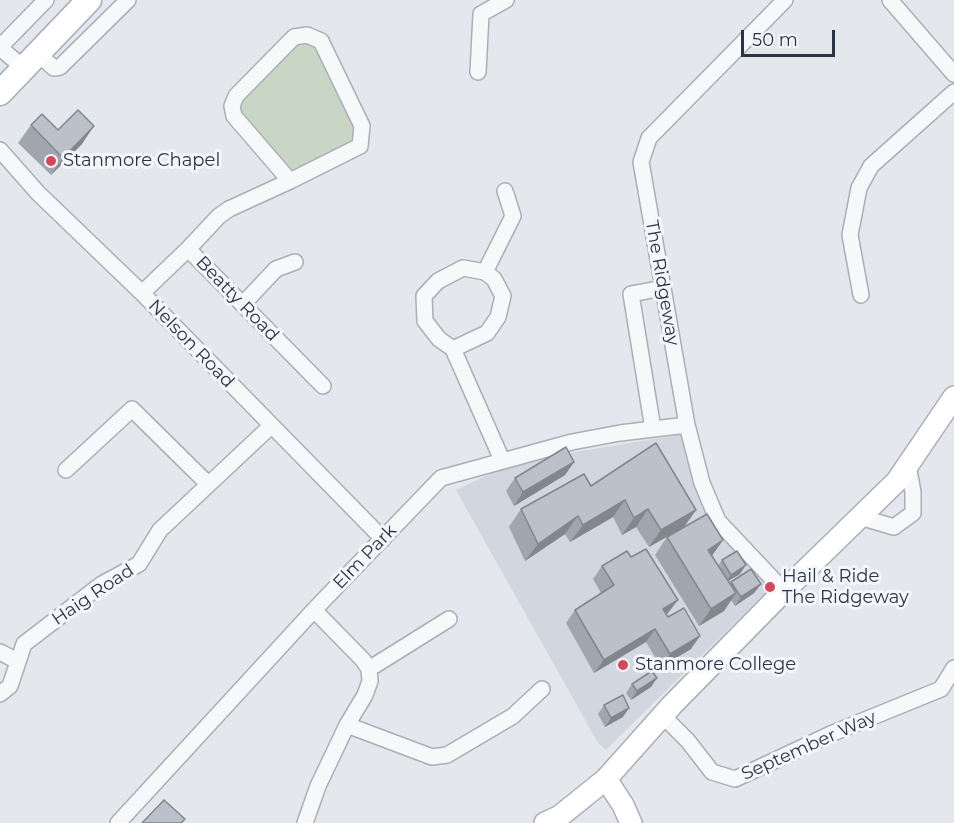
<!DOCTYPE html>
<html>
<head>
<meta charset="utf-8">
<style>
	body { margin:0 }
	#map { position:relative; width:954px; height:823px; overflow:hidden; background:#e4e7ec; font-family:Montserrat,sans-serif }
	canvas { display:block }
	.scale { position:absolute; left:741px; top:30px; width:94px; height:27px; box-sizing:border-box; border:3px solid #2b3445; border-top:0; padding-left:8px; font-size:18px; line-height:21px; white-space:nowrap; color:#2b3445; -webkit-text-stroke:4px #f4f6f9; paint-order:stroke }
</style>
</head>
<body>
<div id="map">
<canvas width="954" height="823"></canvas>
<div class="scale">50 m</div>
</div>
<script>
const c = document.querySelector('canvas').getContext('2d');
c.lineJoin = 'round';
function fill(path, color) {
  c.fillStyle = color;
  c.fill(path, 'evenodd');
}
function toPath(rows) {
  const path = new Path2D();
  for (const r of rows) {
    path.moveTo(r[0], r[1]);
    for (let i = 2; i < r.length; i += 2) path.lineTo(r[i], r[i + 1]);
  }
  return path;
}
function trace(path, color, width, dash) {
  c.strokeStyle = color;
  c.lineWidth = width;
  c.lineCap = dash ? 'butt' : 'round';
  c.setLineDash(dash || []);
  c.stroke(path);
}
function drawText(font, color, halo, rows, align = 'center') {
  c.font = font + ' Montserrat,sans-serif';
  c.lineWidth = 6;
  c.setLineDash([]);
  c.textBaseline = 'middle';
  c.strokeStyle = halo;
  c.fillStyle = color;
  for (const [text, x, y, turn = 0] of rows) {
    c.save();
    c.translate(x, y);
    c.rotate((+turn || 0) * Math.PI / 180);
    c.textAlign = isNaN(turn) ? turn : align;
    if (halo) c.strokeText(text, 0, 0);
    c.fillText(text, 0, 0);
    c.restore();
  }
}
const built = toPath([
	[684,434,709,516,772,586,606,750,598,743,456,490,515,462]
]);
const green = toPath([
	[297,42,315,44,357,124,353,144,295,173,240,117,241,98]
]);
const street = toPath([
	[890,0,954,74],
	[0,47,46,0],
	[0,48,24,68],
	[38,54,54,68,60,67,128,0],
	[478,72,481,14,506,0],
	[0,150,38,193,142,293,383,539],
	[290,181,234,116,232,106,236,96,294,37,307,35,321,41,362,126,360,146,290,181,229,209,219,216,188,249,323,386],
	[463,268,485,272,494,279,503,296,498,317,487,333,453,349,439,339,425,321,424,296,438,281,463,268],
	[485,272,513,216,505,191],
	[142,293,188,249],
	[861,295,850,235,859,188,871,166,954,92],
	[243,304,276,269,295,262],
	[453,349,502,460],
	[653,429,631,294,663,288],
	[66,470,132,409,208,484],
	[860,517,894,527,913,513,913,492,908,465],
	[784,591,718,521,702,483,687,425,641,162,649,138,785,0],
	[0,652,17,661],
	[369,669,449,619],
	[0,694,10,686,24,644,102,584,139,564,160,530,271,426],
	[663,716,688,741,712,772,735,779,833,733,941,689,954,668],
	[347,725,432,757,447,755,513,716,542,689],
	[118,823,314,610,441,478,572,442,620,433,687,425],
	[305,823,318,786,347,725,365,695,370,681,369,669,363,660,314,610]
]);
const secondary = toPath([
	[606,779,623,805,631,823],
	[545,823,560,816,606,779,672,705,784,591,897,481,954,397]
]);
const primary = toPath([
	[0,93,89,0]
]);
const wall = toPath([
	[31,125,58,130,82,144,51,175,18,143],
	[574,462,565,475,514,506,506,491,515,478],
	[591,486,696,510,684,527,649,547,636,527,622,535,613,517,570,542,565,534,525,561,509,527,521,509],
	[667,537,723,540,712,556,718,566,722,560,740,574,728,581,730,584,731,582,761,584,754,593,735,606,731,600,724,611,699,626,655,555],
	[602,566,668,613,666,615,668,617,691,649,661,667,646,642,594,673,566,623,575,610,601,593,593,579],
	[657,678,651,687,631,700,626,693,632,684],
	[604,705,623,717,605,727,598,714]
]);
const shadedWall = toPath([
	[94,126,82,144,51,175,63,158],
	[574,462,565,475,514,506,523,492],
	[625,500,613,517,570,542,583,525],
	[648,509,636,527,622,535,634,518],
	[696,510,684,527,649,547,661,530],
	[578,516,565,534,525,561,538,544],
	[723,540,710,558,708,550],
	[746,565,740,574,725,583,731,575],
	[761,584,754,593,735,606,741,597],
	[736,593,724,611,699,626,711,609],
	[678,600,668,613,654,622,663,609],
	[655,629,646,642,594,673,604,660],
	[700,636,691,649,661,667,670,654],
	[657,678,651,687,631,700,637,691],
	[629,708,623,717,605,727,611,718]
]);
const building = toPath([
	[78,110,94,126,63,158,31,125,42,114,58,130,78,110],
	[656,443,696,510,661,530,648,509,634,518,625,500,583,525,578,516,538,544,521,509,584,474,591,486,656,443],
	[566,447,574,462,523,492,515,478,566,447],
	[707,514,723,540,708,550,736,593,711,609,667,537,707,514],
	[646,549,678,600,663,609,668,617,684,608,700,636,670,654,655,629,604,660,575,610,614,585,602,566,627,551,631,557,646,549],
	[737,551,746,565,731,575,722,560,737,551],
	[751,569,761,584,741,597,731,582,751,569],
	[652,671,657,678,637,691,632,684,652,671],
	[623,695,629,708,611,718,604,705,623,695],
	[164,800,185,819,181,823,142,823,164,800]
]);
const markers = [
	[51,161,6,"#d1495b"],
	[770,587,6,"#d1495b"],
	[623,665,6,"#d1495b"]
];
const poiNames = [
	["Stanmore Chapel",63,161],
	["Hail & Ride",782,577],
	["The Ridgeway",782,598],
	["Stanmore College",635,665]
];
const streetNames = [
	["The Ridgeway",662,283,80],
	["Beatty Road",237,299,46],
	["Nelson Road",191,344,46],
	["Elm Park",365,557,-46],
	["Haig Road",93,595,-34],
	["September Way",809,746,-24]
];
fill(built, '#d2d6de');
fill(green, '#c9d6c5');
trace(street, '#a9aeb7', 18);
trace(secondary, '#a9aeb7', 24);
trace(primary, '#a3abb8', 27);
trace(street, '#f7f8fa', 15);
trace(secondary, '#fff', 21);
trace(primary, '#fff', 24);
fill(wall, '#a1a5ae');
fill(shadedWall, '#83868d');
fill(building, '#bbc0ca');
trace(building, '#83868d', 1.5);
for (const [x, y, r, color] of markers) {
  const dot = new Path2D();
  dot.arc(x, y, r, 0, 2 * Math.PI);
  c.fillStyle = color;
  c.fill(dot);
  trace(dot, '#f4f6f9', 2);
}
drawText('18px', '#2b3445', '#f4f6f9', poiNames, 'left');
drawText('18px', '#2b3445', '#f4f6f9', streetNames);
</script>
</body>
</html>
